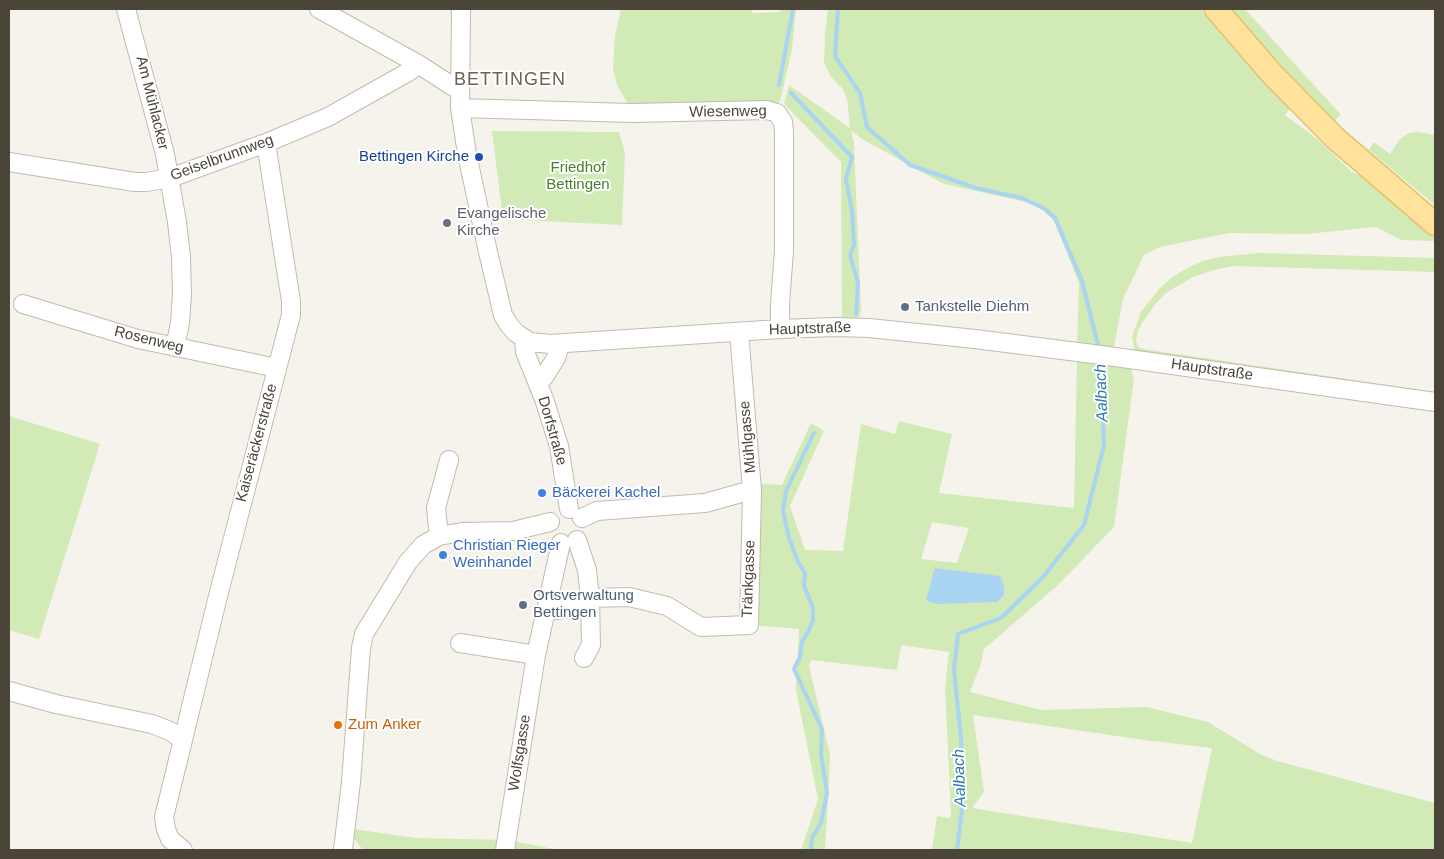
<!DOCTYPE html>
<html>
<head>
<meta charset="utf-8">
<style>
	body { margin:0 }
	#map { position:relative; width:1444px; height:859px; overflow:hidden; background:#f6f3ec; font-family:Arial,sans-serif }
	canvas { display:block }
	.frame { position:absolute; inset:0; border:10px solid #4b4439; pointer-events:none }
</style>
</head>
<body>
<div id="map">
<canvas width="1444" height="859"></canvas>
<div class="frame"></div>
</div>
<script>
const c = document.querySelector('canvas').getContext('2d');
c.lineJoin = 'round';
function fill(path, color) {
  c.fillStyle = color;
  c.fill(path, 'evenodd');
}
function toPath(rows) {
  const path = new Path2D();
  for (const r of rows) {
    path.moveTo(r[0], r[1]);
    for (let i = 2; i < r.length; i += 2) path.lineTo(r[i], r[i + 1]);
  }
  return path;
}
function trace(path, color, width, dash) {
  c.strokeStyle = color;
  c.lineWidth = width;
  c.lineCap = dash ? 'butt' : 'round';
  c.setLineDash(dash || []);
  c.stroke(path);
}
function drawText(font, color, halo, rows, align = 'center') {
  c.font = font + ' Arial,sans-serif';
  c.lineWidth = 4;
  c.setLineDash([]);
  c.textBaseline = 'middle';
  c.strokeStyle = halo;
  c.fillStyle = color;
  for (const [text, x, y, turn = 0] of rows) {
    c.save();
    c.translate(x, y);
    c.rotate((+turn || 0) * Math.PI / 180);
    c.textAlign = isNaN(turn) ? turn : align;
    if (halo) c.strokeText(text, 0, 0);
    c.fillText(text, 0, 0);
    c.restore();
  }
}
const green = toPath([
	[621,9,752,9,752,13,780,12,781,9,796,9,792,49,781,98,777,106,629,106,617,85,613,68,615,35],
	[828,9,1207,9,1292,106,1285,115,1317,139,1352,172,1373,182,1435,233,1435,241,1401,240,1376,227,1306,234,1229,233,1160,247,1144,255,1123,299,1113,352,1077,346,1079,283,1054,221,1041,208,1026,202,944,184,862,139,851,130,854,144,861,310,859,318,842,318,841,162,784,104,789,85,850,128,847,99,842,88,831,77,824,63,825,33],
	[1226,9,1245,9,1341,115,1331,124],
	[492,131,619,132,625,153,622,225,503,219],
	[1418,132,1435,135,1435,205,1369,150,1374,142,1390,154,1400,139,1409,133],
	[1259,253,1435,258,1435,272,1233,266,1214,270,1193,277,1166,293,1157,302,1142,323,1138,331,1136,341,1138,347,1143,349,1435,392,1435,396,1135,352,1132,337,1141,312,1160,288,1174,276,1189,267,1203,261,1219,257],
	[1077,357,1128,365,1131,370,1134,378,1114,527,1058,585,984,649,981,664,970,692,1041,710,1146,707,1208,722,1260,754,1277,761,1435,803,1435,850,932,850,937,816,950,818,951,814,945,688,949,652,901,645,897,670,811,660,809,666,830,755,829,783,825,850,801,850,818,799,796,690,799,629,749,625,752,483,782,485,811,423,824,431,790,506,805,550,843,551,861,424,895,434,899,421,952,434,939,493,1074,508],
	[932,522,969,528,957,563,921,559],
	[973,715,1144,740,1212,748,1192,843,972,808,984,792],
	[9,416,100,444,39,639,9,630],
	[346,828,415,838,507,840,559,850,363,850]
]);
const water = toPath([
	[935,568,1000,576,1004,585,1004,595,997,602,936,604,926,600]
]);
const stream = toPath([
	[838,9,835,56,860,93,867,127,910,165,976,188,1022,198,1045,209,1055,218,1082,281,1099,349],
	[779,85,793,9],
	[791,93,852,157,846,179,852,211,854,245,850,255,858,283,856,314],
	[811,850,812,838,821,823,827,793,821,755,822,729,794,669,800,657,802,642,809,630,813,620,813,608,804,586,805,573,798,562,789,538,783,511,786,491,814,433],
	[957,850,963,802,961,739,954,669,958,634,1001,618,1043,577,1084,525,1104,445,1101,360]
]);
const minor = toPath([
	[126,9,165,154,177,222,181,257,182,294,180,323,175,347],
	[319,9,418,64,452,86,460,88],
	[461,9,460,108,467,154,488,252,503,315,509,325,516,333,530,342,550,344,780,329,835,327,869,328,975,339,1101,355,1435,402],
	[460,108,632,113,767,110,777,113,783,122,784,132,784,251,780,304,780,329],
	[9,162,135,182,146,182,170,178,266,143,328,117,410,71,418,64],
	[23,304,138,339,277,368],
	[524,339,525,352,544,399,559,446,569,509],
	[538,383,544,377,556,358,560,344],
	[582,518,597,511,705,503,752,490,739,332],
	[439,536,436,508,449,460],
	[577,540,587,570,590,598,629,597,667,606,701,627,749,625,752,490],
	[546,611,581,607,590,598,591,645,584,658],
	[460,643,536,655],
	[9,691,56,704,152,724,170,731,183,740,164,817,166,829,170,839,183,850],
	[183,740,218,596,291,315,291,301,266,143],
	[343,850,351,782,361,648,364,634,408,562,423,545,439,536,462,532,513,531,550,522],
	[505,850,536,655,561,543]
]);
const major = toPath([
	[1216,9,1272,74,1335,138,1435,224]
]);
const markers = [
	[479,157,5,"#1a4fb4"],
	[447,223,5,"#6b7280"],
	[905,307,5,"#5c6f8a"],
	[542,493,5,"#3f7fe0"],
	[443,555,5,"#3f7fe0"],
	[523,605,5,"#5c6f8a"],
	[338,725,5,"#e8710a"]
];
const streetNames = [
	["Am Mühlacker",152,103,76],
	["Wiesenweg",728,112,-1],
	["Geiselbrunnweg",222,158,-20],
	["Hauptstraße",810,329,-2],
	["Rosenweg",149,340,14],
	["Hauptstraße",1212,370,8],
	["Dorfstraße",552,431,74],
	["Mühlgasse",748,437,-95],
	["Kaiseräckerstraße",257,443,-75],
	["Tränkgasse",749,579,-88],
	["Wolfsgasse",520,753,-81]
];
const transitNames = [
	["Bettingen Kirche",469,157]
];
const parkNames = [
	["Friedhof",578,168],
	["Bettingen",578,185]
];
const worshipNames = [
	["Evangelische",457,214],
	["Kirche",457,231]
];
const serviceNames = [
	["Tankstelle Diehm",915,307],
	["Ortsverwaltung",533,596],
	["Bettingen",533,613]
];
const shopNames = [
	["Bäckerei Kachel",552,493],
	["Christian Rieger",453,546],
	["Weinhandel",453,563]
];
const foodNames = [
	["Zum Anker",348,725]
];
const waterNames = [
	["Aalbach",1102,393,-92],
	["Aalbach",960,778,-92]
];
const quarterNames = [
	["BETTINGEN",510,80]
];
fill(green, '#d2eab5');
fill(water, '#a9d4f2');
trace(stream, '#a9d4f2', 4);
trace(minor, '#c2bbae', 20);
trace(major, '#e6c16a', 25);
trace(minor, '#fff', 18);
trace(major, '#ffe39c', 22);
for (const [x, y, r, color] of markers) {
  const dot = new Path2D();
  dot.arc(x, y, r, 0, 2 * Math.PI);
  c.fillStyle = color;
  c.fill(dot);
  trace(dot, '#fff', 2);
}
drawText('15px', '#4b4439', '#fff', streetNames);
drawText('15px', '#164399', '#fff', transitNames, 'right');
drawText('15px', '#4a7f2a', '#fff', parkNames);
drawText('15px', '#5b616d', '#fff', worshipNames, 'left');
drawText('15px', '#4e5e75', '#fff', serviceNames, 'left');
drawText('15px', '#366cbe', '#fff', shopNames, 'left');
drawText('15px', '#c56008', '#fff', foodNames, 'left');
drawText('italic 16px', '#2e7ab2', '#fff', waterNames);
c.letterSpacing = '1px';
drawText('18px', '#6e6250', '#fff', quarterNames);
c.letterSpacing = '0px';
</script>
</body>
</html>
